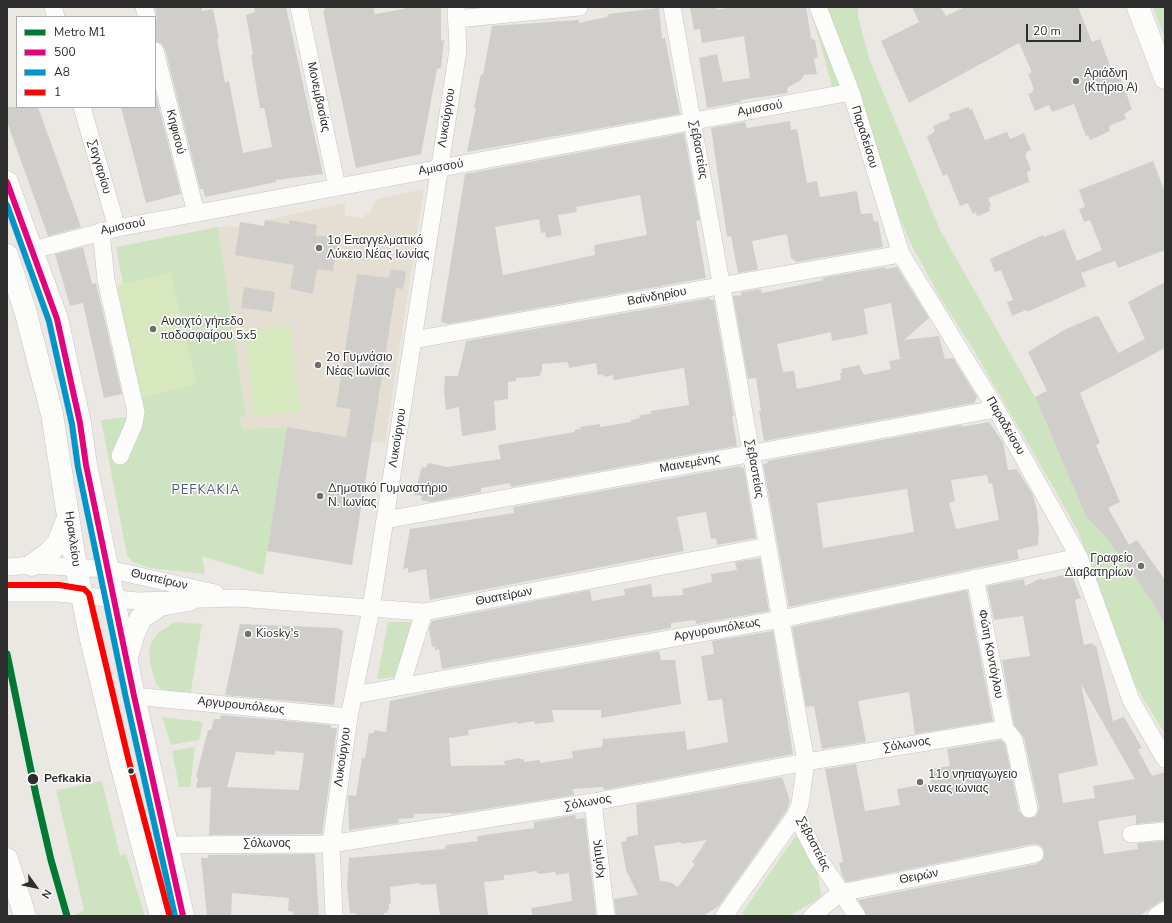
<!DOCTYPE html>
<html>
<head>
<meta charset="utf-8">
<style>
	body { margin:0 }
	#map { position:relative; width:1172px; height:923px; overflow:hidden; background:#ebe8e4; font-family:"Nunito Sans",sans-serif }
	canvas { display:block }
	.frame { position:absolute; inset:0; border:8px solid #2d2d2d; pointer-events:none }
	.legend { position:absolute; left:16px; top:16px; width:140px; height:92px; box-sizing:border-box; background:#fff; border:1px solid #ababab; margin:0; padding:5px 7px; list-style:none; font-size:12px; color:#2d2d2d }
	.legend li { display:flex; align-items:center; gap:8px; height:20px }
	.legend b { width:20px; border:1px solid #ababab }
	.north { position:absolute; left:16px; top:867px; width:40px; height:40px; -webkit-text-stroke:3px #fff; paint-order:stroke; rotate:123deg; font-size:11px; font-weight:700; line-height:16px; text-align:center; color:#2d2d2d }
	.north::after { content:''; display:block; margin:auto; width:14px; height:18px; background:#2d2d2d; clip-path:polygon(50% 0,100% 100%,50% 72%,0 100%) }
	.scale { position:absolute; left:1026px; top:24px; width:55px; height:18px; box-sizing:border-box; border:2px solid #2d2d2d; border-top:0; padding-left:5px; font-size:12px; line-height:14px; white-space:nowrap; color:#2d2d2d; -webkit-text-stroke:3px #fff; paint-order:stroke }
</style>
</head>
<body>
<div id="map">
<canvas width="1172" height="923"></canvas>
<div class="frame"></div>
<ul class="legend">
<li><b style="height:5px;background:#007a33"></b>Metro Μ1</li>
<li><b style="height:5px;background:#e5007d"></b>500</li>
<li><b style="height:5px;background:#0095c8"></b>A8</li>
<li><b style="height:5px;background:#f00"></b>1</li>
</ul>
<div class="north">N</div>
<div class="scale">20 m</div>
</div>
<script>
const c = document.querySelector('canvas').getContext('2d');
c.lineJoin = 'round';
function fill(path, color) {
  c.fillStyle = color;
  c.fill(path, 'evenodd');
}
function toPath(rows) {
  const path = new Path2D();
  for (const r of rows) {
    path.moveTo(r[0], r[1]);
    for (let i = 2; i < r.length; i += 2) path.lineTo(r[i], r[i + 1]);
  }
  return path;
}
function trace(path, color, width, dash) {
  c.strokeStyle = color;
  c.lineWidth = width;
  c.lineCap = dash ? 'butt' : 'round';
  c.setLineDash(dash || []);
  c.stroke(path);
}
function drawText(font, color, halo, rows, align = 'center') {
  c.font = font + ' "Nunito Sans",sans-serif';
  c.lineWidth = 3;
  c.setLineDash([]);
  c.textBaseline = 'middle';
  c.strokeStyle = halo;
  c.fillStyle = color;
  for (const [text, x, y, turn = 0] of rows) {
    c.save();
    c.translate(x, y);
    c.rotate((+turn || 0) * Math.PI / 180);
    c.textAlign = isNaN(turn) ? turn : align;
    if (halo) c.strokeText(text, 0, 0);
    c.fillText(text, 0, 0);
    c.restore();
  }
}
const education = toPath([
	[424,189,385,443,287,427,242,429,240,417,246,417,218,227,239,226,240,222,264,226,265,220,345,203,345,215,362,218,370,212,377,199]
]);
const green = toPath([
	[810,7,858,7,858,16,869,58,940,230,1035,397,1086,517,1103,534,1117,552,1151,600,1165,625,1165,734,1135,685,1079,534,1055,490,973,349,939,296,910,242,898,214,873,141,856,85,832,86],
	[1153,7,1165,7,1165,39],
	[218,227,246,417,240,417,242,429,287,427,263,575,202,556,205,574,149,568,133,562,127,555,101,420,143,415,140,398,196,384,170,273,123,284,116,247],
	[174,622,202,624,190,697,166,692,160,688,156,684,150,663,149,651,151,643,158,633],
	[388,622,413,622,398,677,377,679],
	[162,717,203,722,199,740,171,745],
	[195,747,190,787,179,787,172,751],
	[102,781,120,855,126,854,145,916,76,916,76,914,84,910,56,790],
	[795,837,806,840,814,847,821,895,818,899,789,916,746,916,742,913]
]);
const pitch = toPath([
	[170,273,196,384,140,398,114,286],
	[290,325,300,411,254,416,244,330]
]);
const building = toPath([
	[155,7,202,7,202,11,213,9,219,38,217,39,225,82,229,81,243,153,272,147,265,111,264,108,260,108,251,55,253,54,246,15,255,12,254,7,286,7,323,174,276,180,276,182,205,197,203,189,200,189,165,49,162,44,155,41,155,23,157,19],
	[325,7,373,7,375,14,404,9,404,7,441,7,441,41,444,40,441,68,437,69,421,154,356,168,326,26,323,10,325,10],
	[690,7,716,7,717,10,732,7,806,7,811,38,815,40,818,58,814,58,817,74,804,75,801,80,787,88,788,93,741,100,741,102,707,108,699,58,717,54,723,82,750,78,744,36,702,43,700,29,694,30],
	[912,7,940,7,946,16,965,7,1078,7,1092,42,1100,39,1112,71,1117,69,1132,109,1124,114,1126,119,1111,125,1109,127,1110,131,1090,140,1088,135,1086,136,1074,104,1052,112,1049,105,1035,111,1028,94,1033,92,1032,90,1034,89,1028,74,1032,72,1019,43,909,103,881,41,919,22],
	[659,8,662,39,665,38,680,114,467,152,476,108,474,108,481,74,483,75,492,26,579,20,579,23,607,17,608,14],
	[155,92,181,194,146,203,121,107,155,107],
	[7,107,38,107,81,227,48,236,7,122],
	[969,107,970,110,972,109,985,140,1007,132,1010,139,1024,133,1031,150,1026,152,1027,154,1025,155,1031,170,1027,172,1029,182,988,198,991,206,989,207,990,211,977,216,976,212,973,214,968,203,960,206,947,174,943,176,927,137,935,131,933,126,947,120,950,118,948,114],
	[790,121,791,130,797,129,807,183,817,181,820,197,857,191,861,214,872,213,874,222,878,221,883,247,797,262,791,258,787,234,752,241,758,269,738,273,731,236,727,237,711,128,745,122,747,128],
	[684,133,700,220,696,221,706,278,448,324,441,322,465,174],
	[640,195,647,235,594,245,595,255,503,275,495,227,539,219,541,233,545,232,546,238,562,235,558,215,577,212,576,207],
	[1153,161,1165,192,1165,250,1118,268,1115,261,1081,273,1086,286,1027,312,1026,310,1012,316,1007,302,1013,300,1001,270,995,272,990,259,1043,235,1044,237,1064,229,1077,261,1102,250,1090,220,1084,222,1079,209,1085,207,1079,190],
	[265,220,289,224,289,220,317,225,316,235,339,239,333,271,317,269,313,294,290,289,294,265,235,255,240,222,264,226],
	[83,247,92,284,96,283,122,394,104,398,83,303,70,306,55,254],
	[886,267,886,269,897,267,929,318,904,340,939,336,945,359,953,358,977,397,974,403,764,441,759,411,761,411,756,378,748,379,733,296,742,295,741,292,761,289,762,293,824,280,821,278],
	[891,303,900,359,889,361,891,369,864,375,859,365,841,369,842,373,840,373,841,380,797,389,794,371,783,372,777,344,831,332,832,341,868,334,864,309],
	[391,269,406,271,403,289,396,288,352,565,267,551,287,427,346,437,351,409,336,407,357,274,389,278],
	[1165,282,1165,348,1080,393,1100,443,1096,445,1120,502,1108,508,1129,545,1137,540,1165,580,1165,625,1151,600,1117,552,1103,534,1086,517,1035,397,1047,391,1028,352,1064,330,1096,316,1099,317,1118,353,1145,339,1128,302],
	[244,287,275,292,272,312,241,308],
	[710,298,710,300,714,300,734,416,732,416,737,446,511,487,510,483,481,488,481,492,431,502,421,500,422,496,414,495,422,467,426,468,428,463,447,467,501,459,498,445,575,432,574,430,581,429,580,427,600,424,600,427,631,422,631,420,640,418,639,415,651,414,651,411,689,405,684,368,614,380,613,375,604,377,603,374,598,375,596,363,569,368,568,362,542,364,542,372,540,373,540,376,516,378,516,381,508,382,508,399,494,401,496,430,462,436,459,407,446,410,444,391,445,376,458,376,466,341],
	[989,422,1003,442,1008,470,1017,469,1033,495,1037,510,1039,532,1038,545,1017,550,1019,559,789,607,763,464,768,463,767,461,962,425,961,427],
	[987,475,989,484,992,483,999,520,956,529,949,503,955,501,951,480],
	[907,489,914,532,823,548,817,503],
	[740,466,741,468,744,468,756,538,717,545,716,538,711,539,706,512,677,517,684,551,430,600,426,569,408,573,408,568,403,569,410,529,514,513,513,507],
	[760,558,769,611,696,624,695,620,671,623,671,628,442,669,439,649,435,650,435,646,432,647,429,629,432,621,590,590,592,601,625,595,624,589,651,584,653,597,683,595,682,589,712,582,711,574,737,570,735,562],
	[1071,573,1081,598,1075,600,1084,645,1093,643,1093,646,1096,645,1113,721,1124,717,1142,748,1138,750,1152,776,1165,772,1165,821,1136,824,1136,815,1098,821,1104,854,1138,849,1137,843,1165,841,1165,900,1159,902,1140,916,867,916,858,900,1037,864,1044,858,1043,848,1039,845,1033,844,846,882,842,875,839,863,843,862,825,769,856,764,865,811,900,805,897,789,931,783,929,769,950,766,947,749,1001,740,1005,744,1019,811,1026,818,1035,817,1038,812,1039,807,1024,738,1014,725,1002,660,1030,656,1023,616,994,620,987,586,1024,579,1025,586,1041,578,1042,580],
	[1081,684,1135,779,1093,786,1095,798,1063,803,1058,774,1098,765],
	[967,590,993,721,915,734,909,692,858,701,866,742,822,749,814,706,806,707,792,627],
	[240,624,338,628,343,631,334,705,225,695],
	[773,631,793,754,604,790,603,787,573,789,574,795,453,814,451,813,414,814,414,818,398,819,399,823,349,830,348,795,356,796,362,758,365,758,369,733,374,733,374,730,386,732,390,701,445,689,659,651,661,660,675,660,681,704,601,718,601,710,552,710,554,722,534,724,535,721,517,724,517,722,468,730,469,735,449,738,451,766,505,765,504,761,520,758,520,759,524,759,524,762,540,760,540,763,573,758,572,751,602,747,603,739,685,731,687,750,728,742,722,699,708,701,701,656,714,654,712,641],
	[221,715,331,725,331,728,337,728,322,834,209,835,211,787,196,788,198,778,196,777,208,730,211,730,214,719,220,719],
	[275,751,304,753,299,790,227,787,236,752,275,755],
	[782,777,790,801,787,810,719,906,703,916,616,916,614,899,638,895,626,870,621,842,627,841,626,837,638,835,636,804],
	[707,840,692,862,695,864,678,887,670,882,660,881,654,846,681,842,682,844],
	[575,815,576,819,585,818,596,916,532,916,531,908,572,901,569,873,556,875,555,872,538,874,537,871,508,875,504,875,504,880,484,882,488,916,440,916,436,884,420,885,419,883,390,887,391,903,389,904,389,910,387,910,388,913,384,913,384,916,357,916,355,913,350,913,347,885,349,858,445,849,446,845,478,841,477,836,534,828,534,822],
	[315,854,319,916,293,916,293,912,288,911,289,898,232,893,231,916,207,916,201,858,208,858,208,855]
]);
const street = toPath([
	[53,7,56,17],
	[144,7,147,17],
	[299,7,337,187],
	[672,7,806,762,800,804,796,815,724,916],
	[818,7,851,92,901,254,996,409,1079,557,1131,700,1165,759],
	[457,19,579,7],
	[155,51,196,213],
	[82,107,117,228],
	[101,231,106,280,136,412,134,424,120,456],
	[33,250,117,228,851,92],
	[413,340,901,254],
	[385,520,996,409],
	[8,567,32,565,108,569,215,593],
	[975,578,1005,729],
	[9,593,58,593,137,601,237,598,424,612,768,546],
	[401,686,424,612],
	[354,695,781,619,1079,557],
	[134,696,349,717],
	[1005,729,1014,740,1029,809],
	[593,802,606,916],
	[796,815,818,858,857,916],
	[1131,834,1165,831],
	[168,845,331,844,593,802,806,762,1005,729],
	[334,916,331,844,349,717,371,609,458,50,456,7],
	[812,916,840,893,1035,854],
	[1156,916,1165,910]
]);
const secondary = toPath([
	[1138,7,1165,78],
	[7,182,57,319,80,423,86,465,134,696,183,916],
	[7,255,25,310,52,414,76,567,90,635,121,764,161,916],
	[32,565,48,554,58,543,68,518],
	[127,657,134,633,141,618,160,605,189,600],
	[7,859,25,916]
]);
const bus1 = toPath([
	[7,182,57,319,80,423,86,465,134,696,183,916]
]);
const bus2 = toPath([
	[7,205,49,321,72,424,78,467,126,698,175,916]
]);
const bus3 = toPath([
	[7,585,59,585,84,589,89,594,129,762,169,914]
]);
const metro1 = toPath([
	[7,654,36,795,51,860,67,916]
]);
const markers = [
	[1076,81,4,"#706e6d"],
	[319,248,4,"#706e6d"],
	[153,329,4,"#706e6d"],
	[318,365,4,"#706e6d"],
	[320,496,4,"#706e6d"],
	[1141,566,4,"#706e6d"],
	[248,634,4,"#706e6d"],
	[131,771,3.5,"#2d2d2d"],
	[33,779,6,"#2d2d2d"],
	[920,782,4,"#706e6d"]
];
const poiNames = [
	["Αριάδνη",1084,74],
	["(Κτήριο Α)",1084,88],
	["1ο Επαγγελματικό",327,241],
	["Λύκειο Νέας Ιωνίας",327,255],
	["Ανοιχτό γήπεδο",161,322],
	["ποδοσφαίρου 5x5",161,336],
	["2ο Γυμνάσιο",326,358],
	["Νέας Ιωνίας",326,372],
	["Δημοτικό Γυμναστήριο",328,489],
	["Ν. Ιωνίας",328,503],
	["Γραφείο",1133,559,"right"],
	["Διαβατηρίων",1133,573,"right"],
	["Kiosky's",256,634],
	["11ο νηπιαγωγειο",928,775],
	["νεας ιωνιας",928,789]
];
const streetNames = [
	["Μονεμβασίας",318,97,78],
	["Αμισσού",760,109,-10],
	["Λυκούργου",447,118,-81],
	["Κηφισού",175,132,76],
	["Παραδείσου",864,137,73],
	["Σεβαστείας",698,150,80],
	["Σαγγαρίου",99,167,74],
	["Αμισσού",441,168,-10],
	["Αμισσού",123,227,-11],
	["Βαϊνδηρίου",657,297,-10],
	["Παραδείσου",1005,426,60],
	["Λυκούργου",398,438,-81],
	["Μαινεμένης",690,464,-10],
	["Σεβαστείας",754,469,80],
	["Ηρακλείου",72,539,82],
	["Θυατείρων",159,580,13],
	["Θυατείρων",504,597,-11],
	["Αργυρουπόλεως",717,630,-10],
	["Φώτη Κοντόγλου",990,654,79],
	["Αργυρουπόλεως",241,706,6],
	["Σόλωνος",907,745,-9],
	["Λυκούργου",343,757,-82],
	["Σόλωνος",588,803,-10],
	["Σόλωνος",267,844],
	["Σεβαστείας",813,844,63],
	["Κρήτης",599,859,-97],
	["Θειρών",919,877,-11]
];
const stopNames = [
	["Pefkakia",44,779]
];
const neighbourhoodNames = [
	["PEFKAKIA",206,491]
];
fill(education, '#e5dfd3');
fill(green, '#cee4c0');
fill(pitch, '#d7e7be');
fill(building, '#d0cecb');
trace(street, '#c5c4c4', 18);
trace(secondary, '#c5c4c4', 23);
trace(street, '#fcfcfb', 17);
trace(secondary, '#fcfcfb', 22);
trace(bus1, '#e5007d', 6);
trace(bus2, '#0095c8', 6);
trace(bus3, '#f00', 6);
trace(metro1, '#007a33', 7);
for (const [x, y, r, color] of markers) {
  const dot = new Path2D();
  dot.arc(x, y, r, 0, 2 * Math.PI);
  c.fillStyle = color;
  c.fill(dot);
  trace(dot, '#fff', 1.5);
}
drawText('12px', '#2d2d2d', '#fff', poiNames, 'left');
drawText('12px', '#2d2d2d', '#fff', streetNames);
drawText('bold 12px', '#2d2d2d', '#fff', stopNames, 'left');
c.letterSpacing = '1px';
drawText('13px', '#50577c', '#fff', neighbourhoodNames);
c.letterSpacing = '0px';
</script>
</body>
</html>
